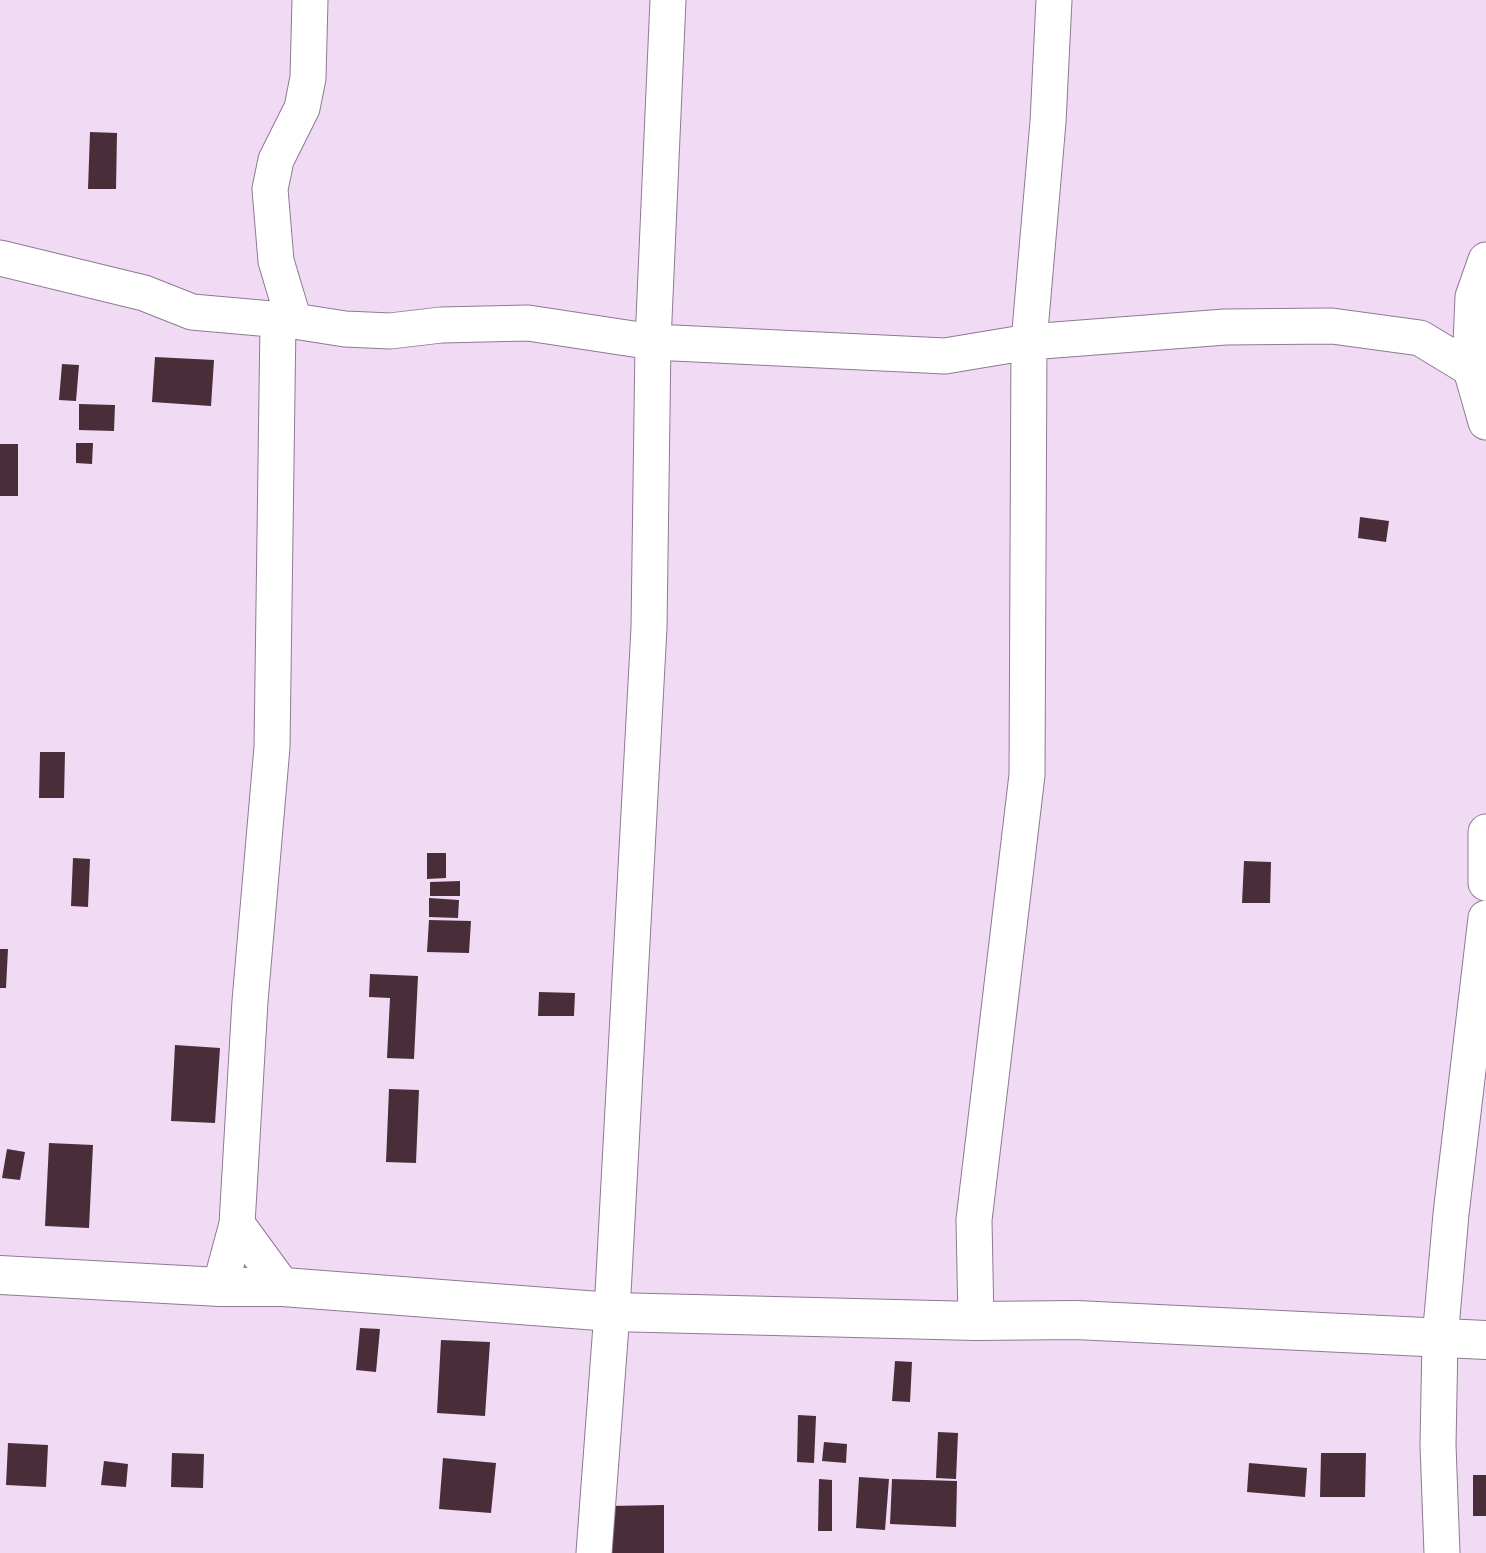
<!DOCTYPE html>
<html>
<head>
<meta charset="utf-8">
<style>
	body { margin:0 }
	canvas { display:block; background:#f0daf4 }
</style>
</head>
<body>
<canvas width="1486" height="1553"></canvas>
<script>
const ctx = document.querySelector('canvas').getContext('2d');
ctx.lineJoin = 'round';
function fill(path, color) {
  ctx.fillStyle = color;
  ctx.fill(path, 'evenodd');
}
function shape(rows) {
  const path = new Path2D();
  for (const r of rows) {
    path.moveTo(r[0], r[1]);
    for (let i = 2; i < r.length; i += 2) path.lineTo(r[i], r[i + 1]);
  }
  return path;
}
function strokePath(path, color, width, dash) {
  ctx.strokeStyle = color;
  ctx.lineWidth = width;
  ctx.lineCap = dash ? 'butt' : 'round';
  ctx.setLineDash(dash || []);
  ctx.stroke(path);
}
const building = shape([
	[90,132,117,133,116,189,88,189],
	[155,357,214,360,211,406,152,402],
	[62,364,79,365,76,401,59,400],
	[79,404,115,405,114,431,79,430],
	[76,443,93,443,92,464,76,463],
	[0,444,18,444,18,496,0,496],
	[1360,517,1389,521,1386,542,1358,538],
	[40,752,65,752,64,798,39,798],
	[427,853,446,853,446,878,427,879],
	[73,858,90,859,88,907,71,906],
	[1244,861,1271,862,1270,903,1242,903],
	[460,881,460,896,430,896,430,882],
	[429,898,459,900,458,918,429,917],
	[429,920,471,921,469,953,427,952],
	[0,949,8,949,6,988,0,988],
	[370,974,418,976,414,1059,387,1058,390,998,369,997],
	[539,992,575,993,574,1016,538,1016],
	[175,1045,220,1048,215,1123,171,1121],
	[389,1089,419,1090,416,1163,386,1162],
	[49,1143,93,1145,89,1228,45,1226],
	[7,1149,25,1152,20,1180,2,1178],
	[360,1328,380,1329,376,1372,356,1370],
	[441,1340,490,1342,485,1416,437,1413],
	[895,1361,912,1362,910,1402,892,1401],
	[798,1415,816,1416,814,1463,797,1462],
	[938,1432,958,1433,956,1479,936,1478],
	[824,1442,847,1444,846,1463,822,1461],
	[8,1443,48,1445,46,1487,6,1485],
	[172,1453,204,1454,203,1488,171,1487],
	[1321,1453,1366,1453,1365,1497,1320,1497],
	[443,1458,496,1463,491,1513,439,1509],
	[104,1461,128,1464,126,1487,101,1485],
	[1249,1463,1307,1468,1305,1497,1247,1492],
	[1473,1475,1486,1475,1486,1516,1473,1516],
	[859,1477,889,1479,885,1530,856,1528],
	[819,1479,832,1480,832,1531,818,1531],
	[892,1479,957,1481,956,1527,890,1524],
	[664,1505,664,1553,609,1553,610,1506]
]);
const minor = shape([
	[0,258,144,293,192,312,294,321,345,329,390,331,441,325,528,323,653,342,945,356,1029,342,1225,327,1332,326,1420,338,1486,378],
	[1486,260,1473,297,1470,366,1486,422],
	[294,321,276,261,270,189,276,160,302,108,308,78,310,0],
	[1486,832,1486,883],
	[237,1224,283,1287],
	[220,1287,237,1224,250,1001,272,747,278,321],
	[976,1321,974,1220,1027,775,1029,342,1048,122,1054,0],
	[594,1553,612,1312,649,628,653,342,668,0],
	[1442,1553,1438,1445,1440,1339,1451,1214,1486,918]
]);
const tertiary = shape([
	[0,1275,220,1287,283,1287,612,1312,976,1321,1076,1320,1486,1340]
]);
fill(building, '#492e3a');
strokePath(minor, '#8e7a92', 37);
strokePath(tertiary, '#8e7a92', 40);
strokePath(minor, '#fff', 35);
strokePath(tertiary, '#fff', 38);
</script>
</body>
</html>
